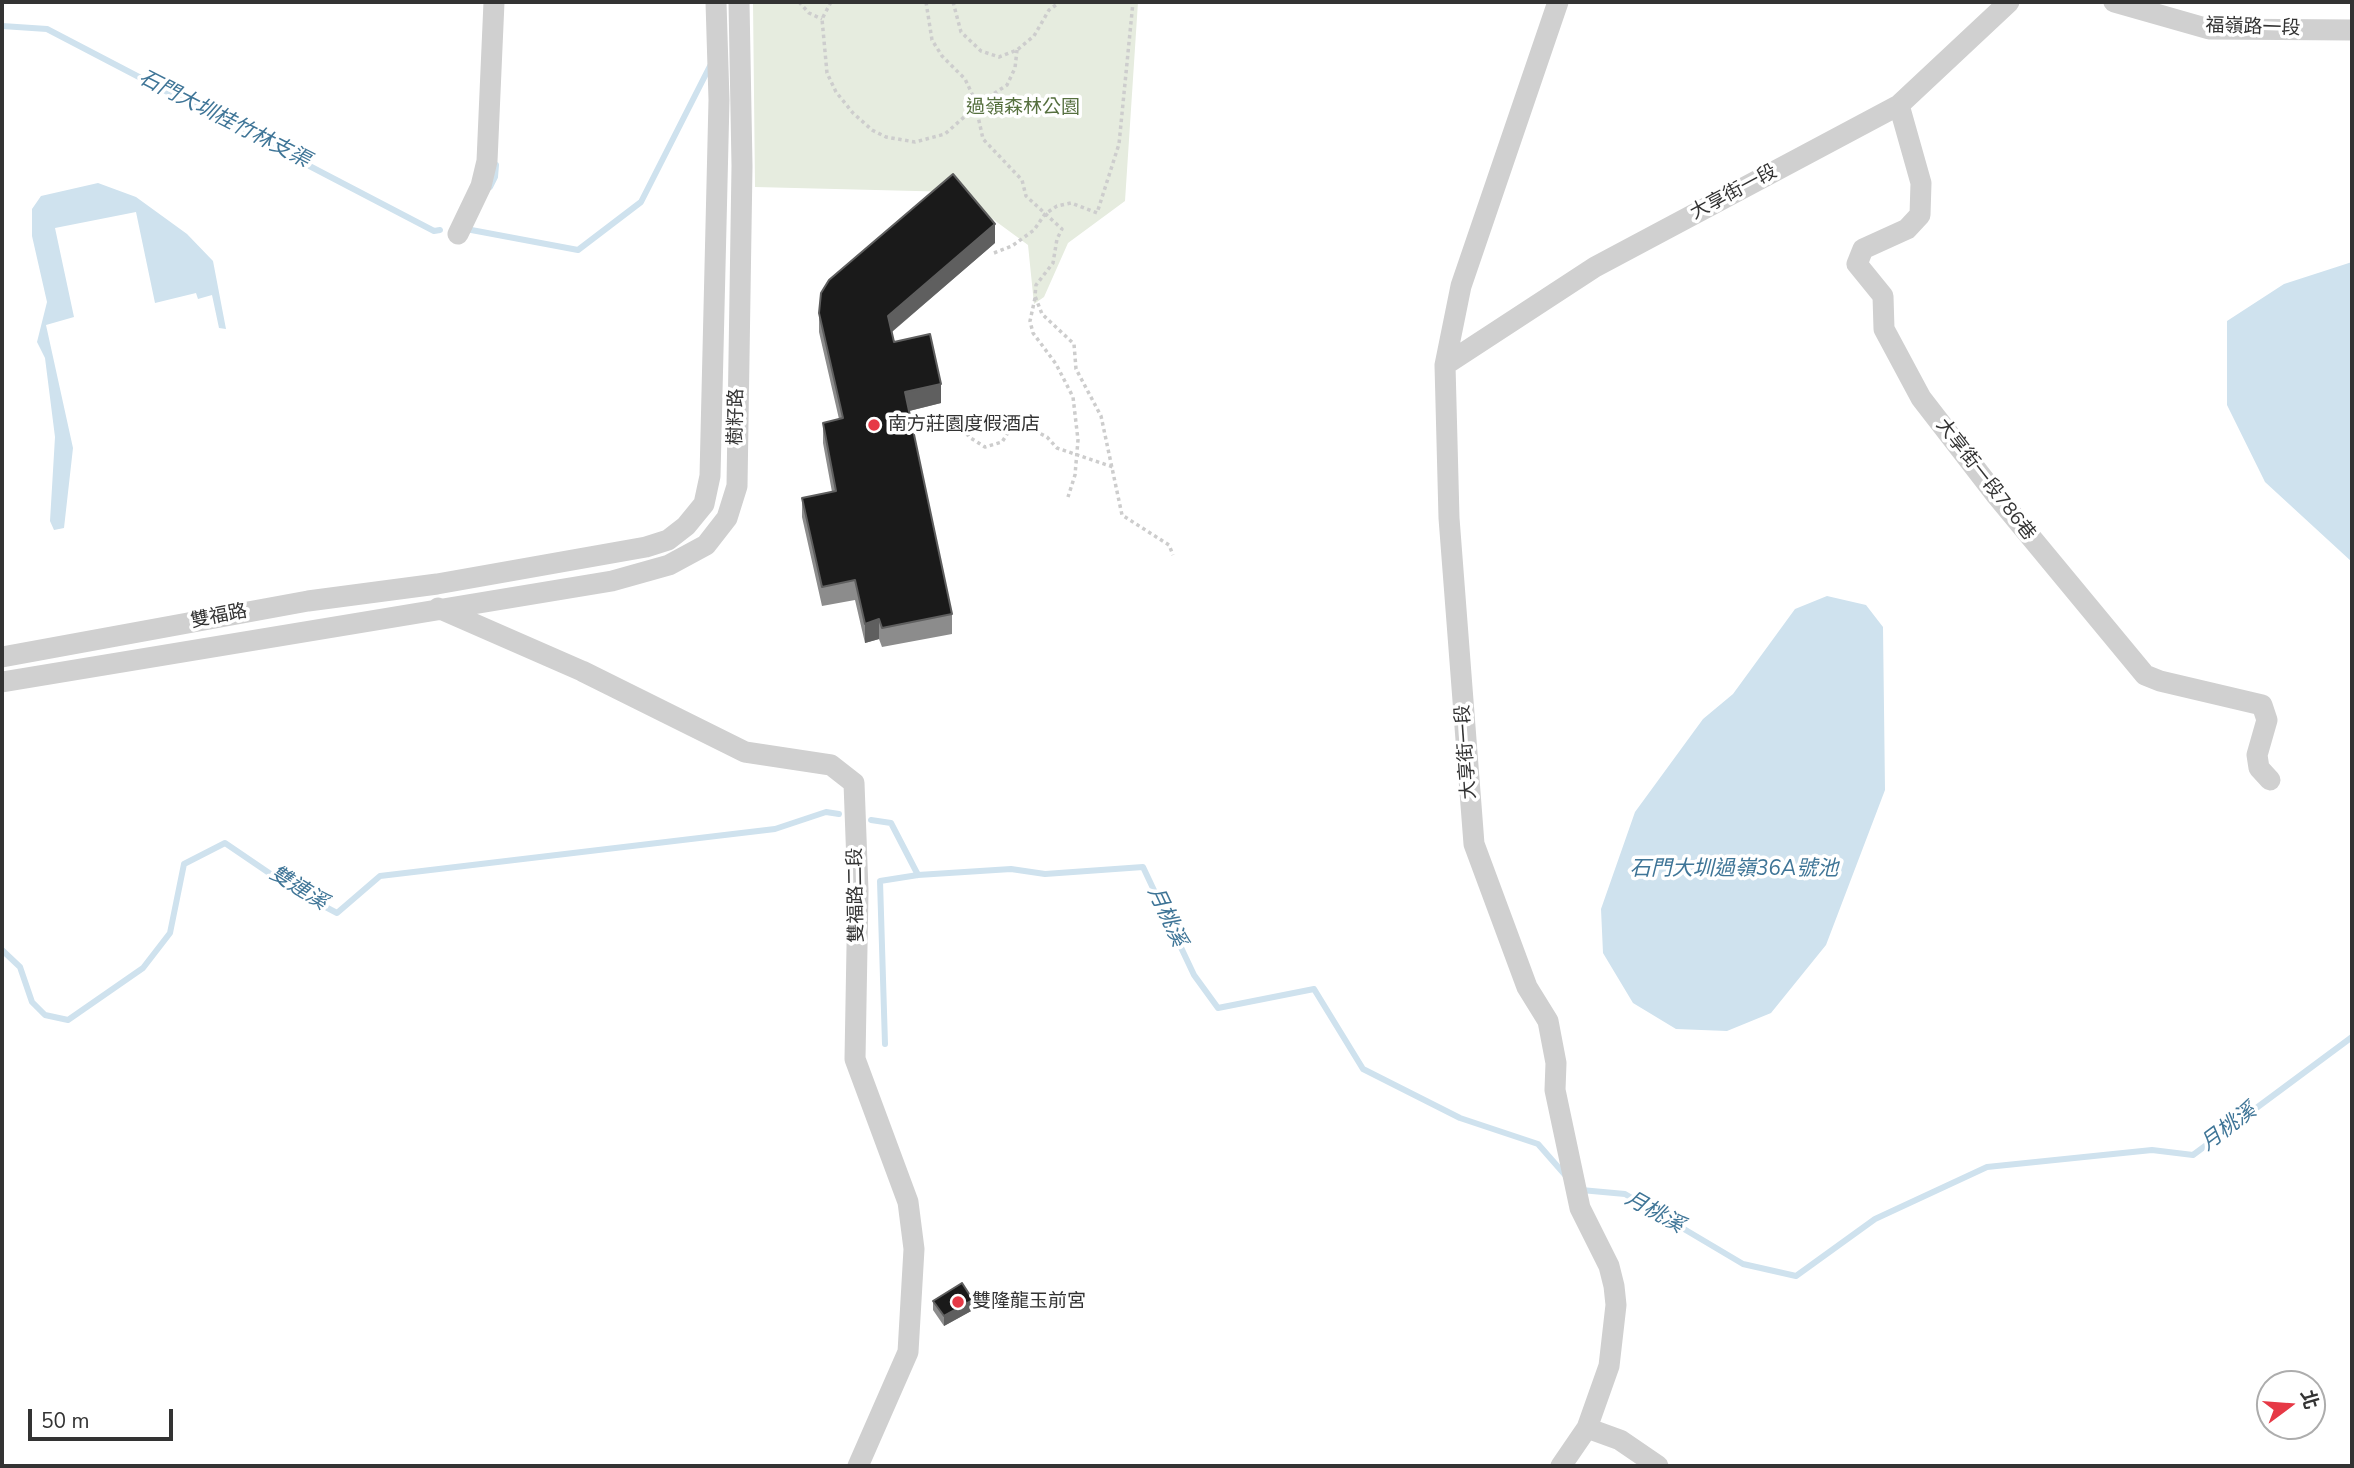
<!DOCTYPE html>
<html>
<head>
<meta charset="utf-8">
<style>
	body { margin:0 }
	#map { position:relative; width:2354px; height:1468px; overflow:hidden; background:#fff; font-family:"Nunito Sans","Noto Sans TC",sans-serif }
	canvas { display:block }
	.frame { position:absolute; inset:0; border:4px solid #333; pointer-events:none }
	.north { position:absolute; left:2256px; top:1370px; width:70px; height:70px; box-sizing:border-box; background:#fff; border:2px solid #adadad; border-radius:50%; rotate:74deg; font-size:19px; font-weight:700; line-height:28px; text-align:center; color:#333 }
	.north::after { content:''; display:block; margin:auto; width:24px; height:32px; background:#e63946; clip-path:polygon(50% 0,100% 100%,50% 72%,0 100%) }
	.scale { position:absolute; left:28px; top:1409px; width:145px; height:32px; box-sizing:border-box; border:4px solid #333; border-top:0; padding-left:9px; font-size:21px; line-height:24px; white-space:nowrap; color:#333; -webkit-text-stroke:5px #fff; paint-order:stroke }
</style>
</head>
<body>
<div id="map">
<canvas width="2354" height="1468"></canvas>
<div class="frame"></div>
<div class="north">北</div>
<div class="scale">50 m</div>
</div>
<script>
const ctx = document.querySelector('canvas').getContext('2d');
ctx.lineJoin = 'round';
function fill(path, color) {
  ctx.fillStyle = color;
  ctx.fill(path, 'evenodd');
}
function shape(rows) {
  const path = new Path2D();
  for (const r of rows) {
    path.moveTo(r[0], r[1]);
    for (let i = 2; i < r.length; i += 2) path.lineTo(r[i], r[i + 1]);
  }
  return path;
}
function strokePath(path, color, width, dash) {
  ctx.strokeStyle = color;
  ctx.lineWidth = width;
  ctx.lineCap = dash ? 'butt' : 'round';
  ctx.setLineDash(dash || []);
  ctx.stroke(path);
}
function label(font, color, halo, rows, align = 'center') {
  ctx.font = font + ' "Nunito Sans","Noto Sans TC",sans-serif';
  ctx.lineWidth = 7;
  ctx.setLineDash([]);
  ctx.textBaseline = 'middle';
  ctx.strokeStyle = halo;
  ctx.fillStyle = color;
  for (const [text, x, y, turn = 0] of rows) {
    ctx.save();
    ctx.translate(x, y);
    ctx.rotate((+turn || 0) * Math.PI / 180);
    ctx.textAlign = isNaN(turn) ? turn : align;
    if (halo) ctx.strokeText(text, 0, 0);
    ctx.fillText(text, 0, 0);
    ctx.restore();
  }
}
const green = shape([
	[753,2,1138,2,1125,201,1068,243,1044,297,1034,304,1028,245,956,192,755,187]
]);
const water = shape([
	[98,183,136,197,187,234,213,261,226,329,219,328,212,295,198,299,196,293,155,303,136,212,55,228,74,317,46,325,73,448,64,528,54,530,50,521,55,437,45,358,37,342,47,302,32,236,32,209,41,196],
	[2352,262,2352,562,2265,482,2227,405,2227,321,2284,284],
	[1827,596,1866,605,1883,627,1885,790,1826,945,1771,1013,1727,1031,1676,1029,1633,1003,1603,953,1601,909,1635,812,1703,719,1733,694,1795,609]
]);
const stream = shape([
	[2,26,47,29,434,231,440,230],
	[490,187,495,177,496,165],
	[466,229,578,250,641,202,710,66],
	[871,820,891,823,918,875],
	[2,950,20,967,32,1002,45,1015,68,1020,143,968,170,933,184,864,225,843,297,892,337,913,380,876,775,829,826,812,839,814],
	[885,1044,880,881,918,875,1011,869,1045,874,1143,867,1194,975,1218,1008,1314,989,1363,1069,1460,1118,1538,1144,1566,1176],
	[1581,1190,1625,1194,1743,1264,1796,1276,1875,1219,1987,1167,2152,1150,2193,1155,2352,1037]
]);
const path = shape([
	[799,2,809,13,822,19],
	[831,2,822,19,827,73,836,92,853,113,872,130,886,137,915,142,945,134,981,102,1007,85,1015,68,1017,50],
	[926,2,932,40,942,56,965,79,974,98,983,139,1022,180,1026,196,1062,229,1057,239,1053,263,1036,285,1035,296,1042,314,1074,344,1076,369,1101,416,1122,515,1169,545,1173,555],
	[953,2,961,32,981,51,999,57,1017,50,1034,36,1049,10,1060,2],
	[994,253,1012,246,1034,230,1045,214,1057,206,1071,203,1097,213,1119,144,1133,2],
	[1035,298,1030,321,1033,333,1056,364,1073,397,1078,440,1075,475,1068,497],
	[938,418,960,423,969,437,985,447,1002,442,1011,428,1020,423,1047,437,1057,448,1113,467]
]);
const minor = shape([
	[1558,2,1461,286,1445,365,1449,518,1474,844,1527,987,1548,1021,1556,1063,1555,1090,1580,1208,1609,1266,1614,1286,1616,1305,1609,1366,1587,1428,1561,1466],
	[2114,2,2209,29,2352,30],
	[1899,105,1921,183,1920,215,1907,229,1863,249,1857,264,1883,296,1884,329,1921,398,1996,495,2145,675,2160,681,2262,705,2267,720,2257,755,2259,768,2270,780],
	[458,234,481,186,487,161,494,2],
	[1445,365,1595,267,1899,105,2009,2],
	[438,608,582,671,745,752,831,765,854,783,858,891,855,1059,908,1202,914,1249,908,1352,858,1466],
	[2,657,308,601,437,584,646,547,668,540,686,526,704,504,710,476,719,100,716,2],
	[2,682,612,581,669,565,706,545,727,518,737,486,742,166,739,2],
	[1587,1428,1620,1440,1658,1466]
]);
const wall = shape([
	[995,243,892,332,894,342,941,403,909,411,952,614,952,634,882,647,879,639,865,643,855,600,822,606,802,517,802,498,832,492,823,443,823,423,839,419,819,332,819,313],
	[933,1301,973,1310,944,1326,933,1310]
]);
const shadedWall = shape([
	[995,224,995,243,888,335,888,316],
	[941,384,941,403,905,412,905,392],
	[879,619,879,639,865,643,865,624],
	[973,1300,973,1310,944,1326,944,1316]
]);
const building = shape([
	[953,174,995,224,888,316,894,342,930,334,941,384,905,392,952,614,882,628,879,619,865,624,855,580,822,587,802,498,836,491,823,423,843,418,819,313,821,293,829,280,953,174],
	[962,1283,973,1300,944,1316,933,1301,962,1283]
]);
const markers = [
	[874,425,7,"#e63946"],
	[958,1302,7,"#e63946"]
];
const streetNames = [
	["福嶺路一段",2253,28,2],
	["大享街一段",1734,193,-28],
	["樹籽路",737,417,-89],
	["大享街一段786巷",1985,480,52],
	["雙福路",219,617,-11],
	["大享街一段",1467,752,-94],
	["雙福路二段",857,895,-91]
];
const parkNames = [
	["過嶺森林公園",1023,108]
];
const poiNames = [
	["南方莊園度假酒店",888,425],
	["雙隆龍玉前宮",972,1302]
];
const waterNames = [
	["石門大圳桂竹林支渠",224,120,27],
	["石門大圳過嶺36A號池",1734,870],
	["雙連溪",298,889,32],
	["月桃溪",1166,917,65],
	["月桃溪",2229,1128,-37],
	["月桃溪",1654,1213,29]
];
fill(green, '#e6ecdf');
fill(water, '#cfe2ee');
strokePath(stream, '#cfe2ee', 6);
strokePath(path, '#cdcdcd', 3.5, [3.5, 3.5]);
strokePath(minor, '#d0d0d0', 21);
fill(wall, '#8c8c8c');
fill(shadedWall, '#5f5f5f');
fill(building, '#1a1a1a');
strokePath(building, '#5f5f5f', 2);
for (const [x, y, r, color] of markers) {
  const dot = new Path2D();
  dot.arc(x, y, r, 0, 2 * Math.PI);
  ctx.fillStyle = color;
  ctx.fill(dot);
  strokePath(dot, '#fff', 2.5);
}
label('19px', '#333', '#fff', streetNames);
label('19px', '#56703f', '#fff', parkNames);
label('19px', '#333', '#fff', poiNames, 'left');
label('italic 21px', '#3f7597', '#fff', waterNames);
</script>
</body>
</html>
